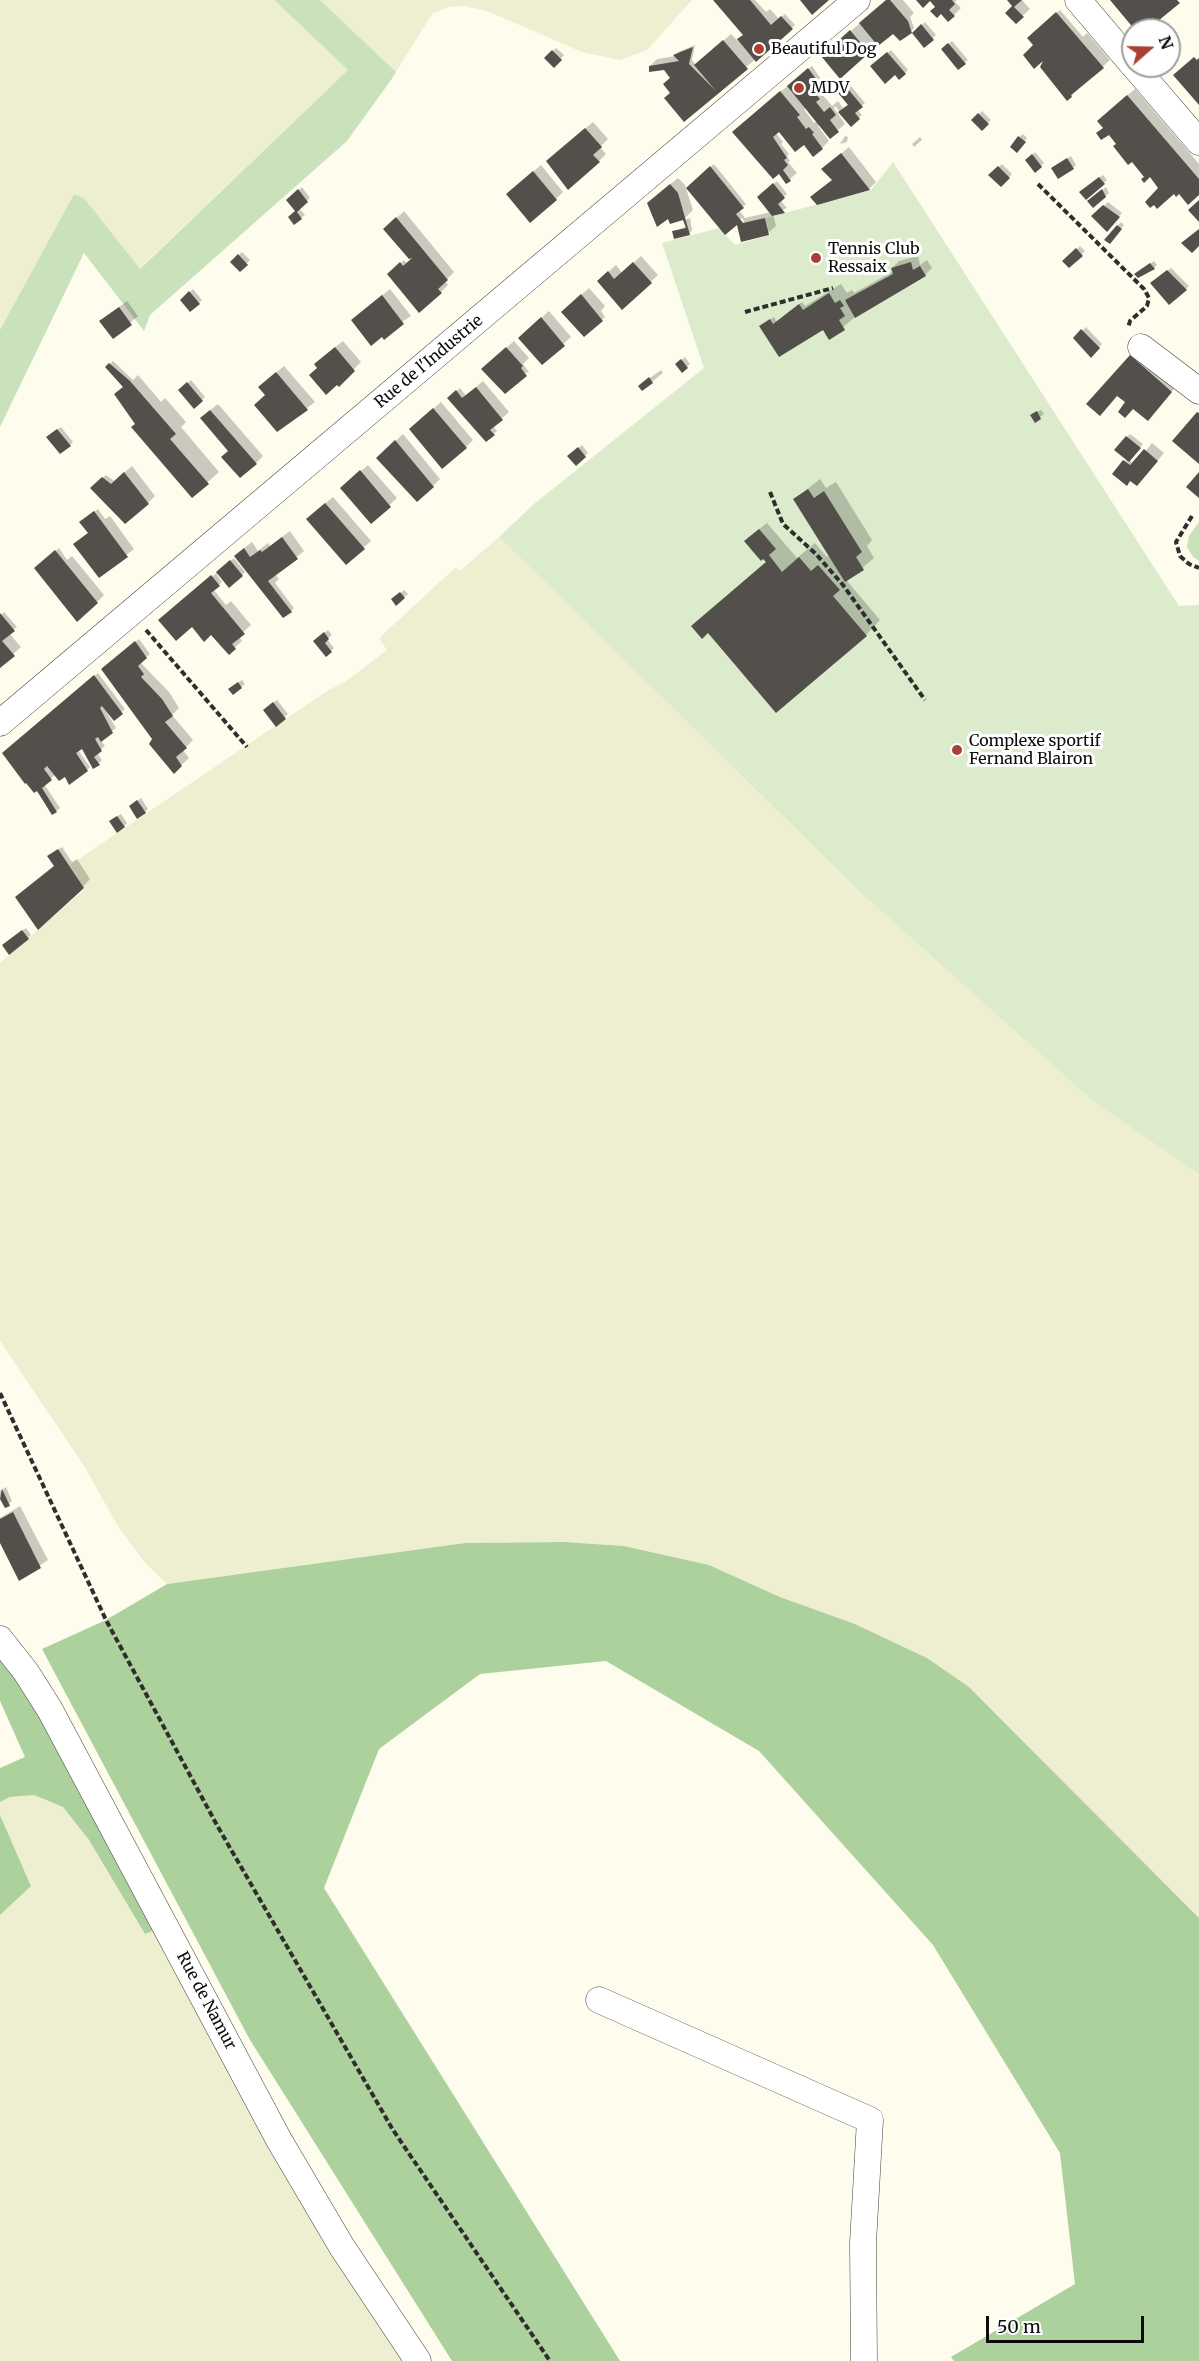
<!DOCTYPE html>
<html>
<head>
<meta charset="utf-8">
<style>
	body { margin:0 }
	#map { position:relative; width:1199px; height:2361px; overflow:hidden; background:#fdfced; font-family:Merriweather,serif }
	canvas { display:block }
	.north { position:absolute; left:1121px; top:18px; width:60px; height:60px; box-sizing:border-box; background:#fff; border:2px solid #9e9e9e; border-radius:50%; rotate:70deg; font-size:16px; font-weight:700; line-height:24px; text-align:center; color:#0c0c0c }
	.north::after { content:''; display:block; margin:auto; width:21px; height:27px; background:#a94036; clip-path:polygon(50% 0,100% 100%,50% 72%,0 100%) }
	.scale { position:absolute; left:986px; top:2316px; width:158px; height:27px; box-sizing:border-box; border:3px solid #0c0c0c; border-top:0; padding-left:8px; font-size:18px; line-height:21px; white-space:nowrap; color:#0c0c0c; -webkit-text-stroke:4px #fff; paint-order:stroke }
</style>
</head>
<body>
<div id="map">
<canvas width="1199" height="2361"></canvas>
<div class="north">N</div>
<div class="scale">50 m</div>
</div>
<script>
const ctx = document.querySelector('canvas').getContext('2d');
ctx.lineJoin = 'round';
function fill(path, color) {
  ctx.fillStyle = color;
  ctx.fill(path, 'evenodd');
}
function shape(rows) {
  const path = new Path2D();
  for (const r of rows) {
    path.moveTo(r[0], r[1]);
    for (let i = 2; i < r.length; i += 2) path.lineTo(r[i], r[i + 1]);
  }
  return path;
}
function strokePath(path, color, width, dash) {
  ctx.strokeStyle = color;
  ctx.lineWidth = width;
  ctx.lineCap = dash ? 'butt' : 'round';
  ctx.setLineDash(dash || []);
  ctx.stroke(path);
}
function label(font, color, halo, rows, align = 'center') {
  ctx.font = font + ' Merriweather,serif';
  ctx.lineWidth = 6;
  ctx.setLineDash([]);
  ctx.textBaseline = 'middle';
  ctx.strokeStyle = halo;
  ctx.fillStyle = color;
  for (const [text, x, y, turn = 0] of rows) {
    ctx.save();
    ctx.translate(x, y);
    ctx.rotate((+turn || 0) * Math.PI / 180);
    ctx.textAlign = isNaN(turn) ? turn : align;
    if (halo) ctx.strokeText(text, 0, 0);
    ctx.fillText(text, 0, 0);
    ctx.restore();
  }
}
const farmland = shape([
	[0,0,274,0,348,70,139,269,84,198,74,194,0,330],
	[320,0,692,0,647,50,620,60,582,52,487,11,464,6,448,7,432,14,396,72],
	[499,537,861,893,1095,1103,1199,1174,1199,1918,969,1687,927,1658,855,1624,780,1597,709,1565,624,1546,564,1542,465,1543,167,1584,146,1564,119,1528,84,1466,0,1341,0,963,85,889,70,865,327,691,345,682,387,650,379,638,455,568,461,570],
	[34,1795,63,1807,89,1840,145,1934,160,1928,408,2361,0,2361,0,1915,31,1885,0,1815,0,1802,10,1797]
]);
const green = shape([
	[274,0,320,0,396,72,391,80,347,141,150,315,144,331,84,253,0,427,0,330,74,194,84,198,140,269,348,70],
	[1199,522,1199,561,1193,557,1187,547,1189,536]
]);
const forest = shape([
	[564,1542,624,1546,709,1565,780,1597,855,1624,927,1658,969,1687,1199,1918,1199,2361,954,2361,951,2357,1075,2284,1060,2153,933,1945,759,1751,606,1661,480,1674,379,1749,324,1888,620,2361,452,2361,250,2040,42,1649,106,1620,167,1584,465,1543],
	[0,1650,17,1670,160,1928,145,1934,89,1840,63,1807,34,1795,10,1797,0,1802,0,1768,25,1757,0,1701],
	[0,1815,31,1886,0,1915]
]);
const pitch = shape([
	[893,162,1179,606,1199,605,1199,1174,1095,1103,861,893,499,537,534,504,704,368,662,243,719,228,735,245,770,235,766,218,871,190]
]);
const shadow = shape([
	[715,0,755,0,766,12,770,9,779,19,785,14,795,25,694,112,671,92,672,77,665,68,650,66,657,59,676,56,678,52,695,45,692,60,696,65,731,34,738,41,744,34],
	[887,0,903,0,914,13,910,17,914,28,911,31,893,32,840,77,830,49],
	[932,0,957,0,955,2,961,8,954,15,941,12],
	[1009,0,1022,0,1030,9,1016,22,1007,13,1014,6],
	[1060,10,1083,37,1087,33,1110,60,1068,99,1029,38],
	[925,22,936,35,924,46,914,33],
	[952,41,968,60,958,68,943,49],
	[556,48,564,55,554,66,546,58],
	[891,50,908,70,899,78,895,73,872,67],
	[812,66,821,79,819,82,826,91,822,94,832,106,838,101,843,108,849,104,839,85,846,80,865,103,857,109,862,115,851,125,835,106,834,108,845,124,830,137,820,124,818,126,829,141,822,148,779,130,776,133,783,142,781,144,789,154,787,156,790,161,788,162,797,173,786,182,763,106],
	[806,107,817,121,814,123,804,109],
	[1135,89,1199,164,1199,193,1160,188,1150,175,1146,177,1104,127,1115,106],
	[982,111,991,120,982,129,973,120],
	[593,122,608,139,600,147,606,154,599,161,555,154],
	[1023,134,1027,138,1020,148,1019,137],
	[845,136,848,137,847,142,840,144],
	[920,137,922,140,914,147,912,144],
	[849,147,876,182,869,189,847,195,834,180,831,162],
	[1035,152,1044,163,1036,171,1027,160],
	[1071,156,1076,165,1073,168,1053,168],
	[714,164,746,204,739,210,745,218,771,212,759,197,777,181,787,194,780,200,787,208,773,214,776,226,768,233,742,240,741,222,745,223,742,218,739,220,688,188],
	[1002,164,1012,174,1001,185,991,175],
	[541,165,563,192,556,199,515,187],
	[1103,175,1107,180,1086,198,1084,189],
	[678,178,685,185,693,210,686,217,671,222,656,196],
	[302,187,310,198,299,208,305,215,295,223,297,211,288,200],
	[1106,187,1109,193,1094,206,1092,198],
	[1108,202,1122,213,1107,230,1093,216],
	[404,211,454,272,445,281,448,285,441,292,389,274,404,260,408,265,415,259,410,258,385,229],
	[690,218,692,230,689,234,674,232,687,226,685,220],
	[1121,222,1124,225,1109,242,1106,240],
	[1080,246,1085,251,1069,266,1065,261],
	[242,252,250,260,240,270,232,262],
	[641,256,658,275,622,308,606,274,616,265,622,273],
	[918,256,920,265,927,260,932,268,925,275,855,317,830,338,824,328,761,326,774,317,777,322,802,302,805,306,841,284,847,293,852,290,854,293,894,271,892,268,899,261],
	[1154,261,1157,265,1154,268,1139,271],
	[1171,268,1189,286,1186,289,1155,280],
	[589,288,605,306,601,311,605,317,584,335,570,305],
	[193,289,202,300,190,310,182,300],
	[390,289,411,316,382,335,360,313],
	[127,301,138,316,113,337,101,321],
	[549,311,571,337,542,363,527,331],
	[1086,327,1102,344,1091,355,1075,338],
	[343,341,361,362,339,385,323,357],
	[514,341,529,358,523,364,529,372,503,381,497,386,483,369],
	[1138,349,1178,384,1155,412,1127,402,1118,394,1131,356],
	[685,357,690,364,682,371,677,364],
	[113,361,133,380,138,375,161,402,165,398,186,422,181,427,219,472,192,496,137,423,124,387,107,367],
	[284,366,315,402,278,430,267,394,267,380],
	[661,370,663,373,643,389,643,383],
	[191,380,205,397,194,407,180,390],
	[483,381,509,412,493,426,497,431,486,440,452,395,460,388,466,396],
	[441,402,473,440,466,447,418,422],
	[218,404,263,456,256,463,230,450,209,411],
	[1041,410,1044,414,1035,421,1033,414],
	[61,427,73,442,70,445,51,434],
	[403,434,440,479,433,486,385,451],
	[1130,434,1143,444,1130,460,1132,462,1124,475,1126,476,1152,443,1164,453,1144,477,1131,479,1114,474,1127,458,1127,437],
	[582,445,588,453,576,464,570,456],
	[368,465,397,498,371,522,349,481],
	[132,466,155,496,148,503,92,488,106,475,114,481],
	[820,479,826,488,836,482,872,540,867,546,874,558,847,581,880,620,866,635,708,631,693,626,767,561,753,534,767,523,797,558,815,543,827,557,830,555,795,499],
	[333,497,371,541,346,563,315,512],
	[98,509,105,519,110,516,134,549,100,576,75,544,89,532,84,519],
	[290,531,304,551,275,574,279,579,275,583,294,608,291,611,243,549,252,542,258,551,268,543,270,546],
	[59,548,67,560,72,556,104,595,97,602,39,565],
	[234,558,245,572,242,575,219,573,217,575,222,582,213,589,226,605,231,601,251,625,239,636,242,641,229,653,186,599],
	[404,590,408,594,396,604,393,600],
	[4,612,17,627,9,633,21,647,0,666,0,616],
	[328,630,332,635,327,639,334,648,326,655,318,638],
	[139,639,150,654,140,662,169,692,179,708,172,715,193,740,183,750,189,758,174,772,163,732,106,666],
	[98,673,125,709,114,719,107,713,116,728,100,740,105,746,97,753,102,760,99,763,94,767,82,747,78,750,90,767,87,770,66,775,56,774,44,784,60,808,53,813,7,750],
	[242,680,245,684,241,687,233,686],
	[277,700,288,714,276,724,268,707],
	[141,798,148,809,145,812,134,803],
	[121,814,127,823,124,826,114,818],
	[62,847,72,862,77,859,90,879,83,887,55,866,52,854],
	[26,928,31,935,28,938,7,942],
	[6,1487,12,1501,6,1506,0,1496,0,1491],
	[20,1506,48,1560,20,1579,0,1539,0,1518]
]);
const building = shape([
	[713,0,750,0,771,25,781,16,793,29,756,62,737,39,743,35],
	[800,0,829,0,812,15],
	[886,0,890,0,908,21,912,33,921,24,934,40,924,48,912,33,900,41,893,34,878,46,859,23],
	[916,0,952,0,955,4,949,10,955,16,948,22,941,14,937,18,930,11,935,7,930,1,923,8],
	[1007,0,1022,0,1014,7,1024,17,1016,24,1005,13,1012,6],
	[1110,0,1177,0,1180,3,1147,30,1135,30],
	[1056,12,1104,68,1071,95,1072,97,1067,101,1040,67,1043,61,1034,69,1023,55,1033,45,1027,38],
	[850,30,869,53,840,79,821,56],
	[723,40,748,69,684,122,664,98,670,93,663,84,670,78,664,70,649,72,649,66,679,61,673,55,693,47,689,64,716,91,694,65],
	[948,43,966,64,958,70,941,49],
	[552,50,562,60,554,68,544,58],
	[887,52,906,74,899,80,895,75,885,84,870,66],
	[1194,57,1197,60,1199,58,1199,105,1173,75],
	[808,68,819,83,812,90,820,99,816,102,824,112,830,107,836,115,830,120,839,132,830,139,787,86],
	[842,82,863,107,855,113,860,119,851,127,838,112,848,105,834,88],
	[780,91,800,115,797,117,806,129,809,127,814,133,812,134,823,149,813,157,804,145,795,152,779,132,773,137,787,158,784,160,788,165,783,170,791,181,786,184,779,174,773,179,732,132],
	[1127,95,1199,179,1199,195,1188,205,1179,194,1176,197,1174,194,1157,209,1154,205,1150,208,1145,202,1158,188,1150,177,1144,183,1141,179,1144,177,1132,162,1128,165,1113,146,1116,144,1109,135,1101,140,1096,133,1103,128,1097,121],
	[978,113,989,124,982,131,971,120],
	[585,128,602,147,593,155,600,162,568,190,546,161],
	[1018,136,1026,142,1017,153,1010,147],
	[841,153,870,190,817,205,810,197,832,180,821,169],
	[1032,154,1042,167,1035,173,1025,160],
	[1067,158,1074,169,1058,179,1051,168],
	[710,166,744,208,736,214,743,223,765,218,769,235,741,242,737,225,725,235,686,188],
	[998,166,1010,178,1001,187,988,175],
	[533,171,557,200,530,223,506,194],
	[1099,177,1105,184,1086,200,1079,192],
	[773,183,785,198,778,204,785,213,772,216,757,197],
	[670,184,678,193,690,235,674,239,672,231,686,228,683,220,670,224,668,219,657,227,647,203],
	[298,189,308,202,297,212,302,219,294,225,288,217,295,211,286,200],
	[1102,189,1106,197,1093,208,1087,201],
	[1199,200,1199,222,1188,210],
	[1103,205,1120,217,1107,232,1091,216],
	[396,217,448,280,438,289,442,293,419,313,387,274,400,262,403,266,412,258,409,259,383,229],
	[1117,225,1122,229,1110,244,1104,240],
	[1199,229,1199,246,1192,253,1181,243],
	[1076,248,1083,256,1069,268,1062,261],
	[238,254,248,265,240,272,230,262],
	[633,262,652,283,622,310,597,281,608,271,614,279],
	[911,262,913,270,920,266,926,276,855,318,845,300,893,274,891,268],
	[1150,263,1155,269,1138,278,1134,274],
	[1167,270,1187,290,1169,305,1150,283],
	[189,291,200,304,190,312,180,300],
	[829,293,835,303,840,300,844,306,840,308,845,316,839,320,845,330,829,340,823,330,779,357,759,326,770,319,773,324,799,304,803,310],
	[581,294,603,321,584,337,561,312],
	[382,295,404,324,384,340,382,337,371,346,351,320],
	[119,307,132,325,113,339,99,321],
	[541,317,565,346,542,365,518,338],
	[1081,329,1100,348,1091,358,1073,338],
	[335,347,355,371,339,387,337,385,326,395,309,375,317,368,314,364],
	[506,347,523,366,521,368,527,376,505,394,481,369],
	[1130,355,1172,392,1148,421,1133,409,1125,418,1118,412,1125,402,1117,396,1100,416,1086,404],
	[681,359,688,368,682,373,675,364],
	[109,363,130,381,176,434,170,439,209,484,192,498,131,427,135,424,114,394,123,387,105,367],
	[276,372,308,410,277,432,254,405,265,395,258,387],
	[649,377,653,383,642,391,638,386],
	[187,382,203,401,194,409,178,390],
	[476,387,503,420,490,430,495,435,486,442,447,398,456,390,462,398],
	[433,408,467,448,442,469,409,429],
	[210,410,257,464,240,478,221,457,228,451,200,418],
	[1037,411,1041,419,1035,423,1030,415],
	[1197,412,1199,413,1199,464,1172,441],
	[57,429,71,446,60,454,46,437],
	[1126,436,1141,448,1129,462,1114,450],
	[395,440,434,487,417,502,376,458],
	[578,447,586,457,576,466,567,456],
	[1144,449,1158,461,1137,486,1130,481,1127,486,1112,474,1123,460,1130,465],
	[360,470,391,507,371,524,340,488],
	[124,472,149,504,125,524,90,488,102,477,111,484],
	[1199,472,1199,498,1186,487],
	[808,489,814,498,824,491,862,552,856,557,864,570,845,582,793,499],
	[325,503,365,549,346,565,306,519],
	[94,511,128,557,99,578,73,544,88,533,79,522],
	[759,529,776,549,769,555,782,572,799,557,811,571,818,565,840,590,833,596,867,636,776,713,708,633,702,639,691,626,766,562,763,559,761,561,744,541],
	[282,537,298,559,268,581,292,612,283,618,234,556,244,548,250,557,260,550,262,552],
	[55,550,98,603,77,622,34,568],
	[230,560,243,576,229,588,216,572],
	[211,575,220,586,211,593,245,634,232,644,236,649,229,655,211,635,204,642,192,627,176,641,158,620],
	[400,592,405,598,396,606,391,599],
	[0,613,15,631,2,641,15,656,0,668],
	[324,632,329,639,325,643,332,652,326,657,313,641],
	[135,641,147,658,138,666,144,674,141,677,162,699,173,716,165,722,187,748,176,757,182,766,174,774,149,744,152,739,101,669],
	[94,675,123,714,114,721,102,706,100,708,113,733,101,742,98,737,95,739,102,751,94,757,100,765,93,769,82,749,76,753,88,771,69,785,65,777,59,781,47,766,44,769,52,780,42,788,57,812,52,815,37,791,34,793,26,783,25,784,2,753],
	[238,682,242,688,233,695,228,689],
	[273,702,286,719,276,727,263,710],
	[137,800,146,813,137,819,129,806],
	[117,816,125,827,117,833,109,821],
	[58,849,84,888,38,930,15,897,54,866,47,856],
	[22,930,29,939,9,955,2,945],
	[2,1489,10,1506,5,1508,0,1499],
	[13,1512,41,1568,19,1581,0,1543,0,1519]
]);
const path = shape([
	[1038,184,1144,289,1149,298,1147,306,1130,321,1128,328],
	[745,312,833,288],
	[770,492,783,524,816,554,843,585,925,700],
	[1192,516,1176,542,1180,556,1189,564,1199,568],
	[146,630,247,747],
	[0,1393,106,1620,218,1827,393,2130,550,2361]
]);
const minor = shape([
	[1078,0,1133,65],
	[1134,66,1199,142],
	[1141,347,1199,391],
	[0,723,857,0],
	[0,1639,26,1672,50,1710,279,2140,342,2247,418,2361],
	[599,2000,870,2120,863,2243,864,2361]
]);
const markers = [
	[759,49,6,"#a94036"],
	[799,88,6,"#a94036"],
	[816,258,6,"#a94036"],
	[957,750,6,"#a94036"]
];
const poiNames = [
	["Beautiful Dog",771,49],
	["MDV",811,88],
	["Tennis Club",828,249],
	["Ressaix",828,267],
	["Complexe sportif",969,741],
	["Fernand Blairon",969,759]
];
const streetNames = [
	["Rue de l'Industrie",429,362,-40],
	["Rue de Namur",206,2001,62]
];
fill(farmland, '#eeefd0');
fill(green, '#cae2bb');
fill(forest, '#add19d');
fill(pitch, '#dcebcc');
fill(shadow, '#0003');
fill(building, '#534f4a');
strokePath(minor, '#3f3f3f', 27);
strokePath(path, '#2e2e2e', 4, [6, 3]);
strokePath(minor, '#fff', 26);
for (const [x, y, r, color] of markers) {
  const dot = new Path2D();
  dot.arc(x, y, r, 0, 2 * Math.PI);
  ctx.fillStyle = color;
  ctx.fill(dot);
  strokePath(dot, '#fff', 2);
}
label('16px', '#0c0c0c', '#fff', poiNames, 'left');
label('16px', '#0c0c0c', '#fff', streetNames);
</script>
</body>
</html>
